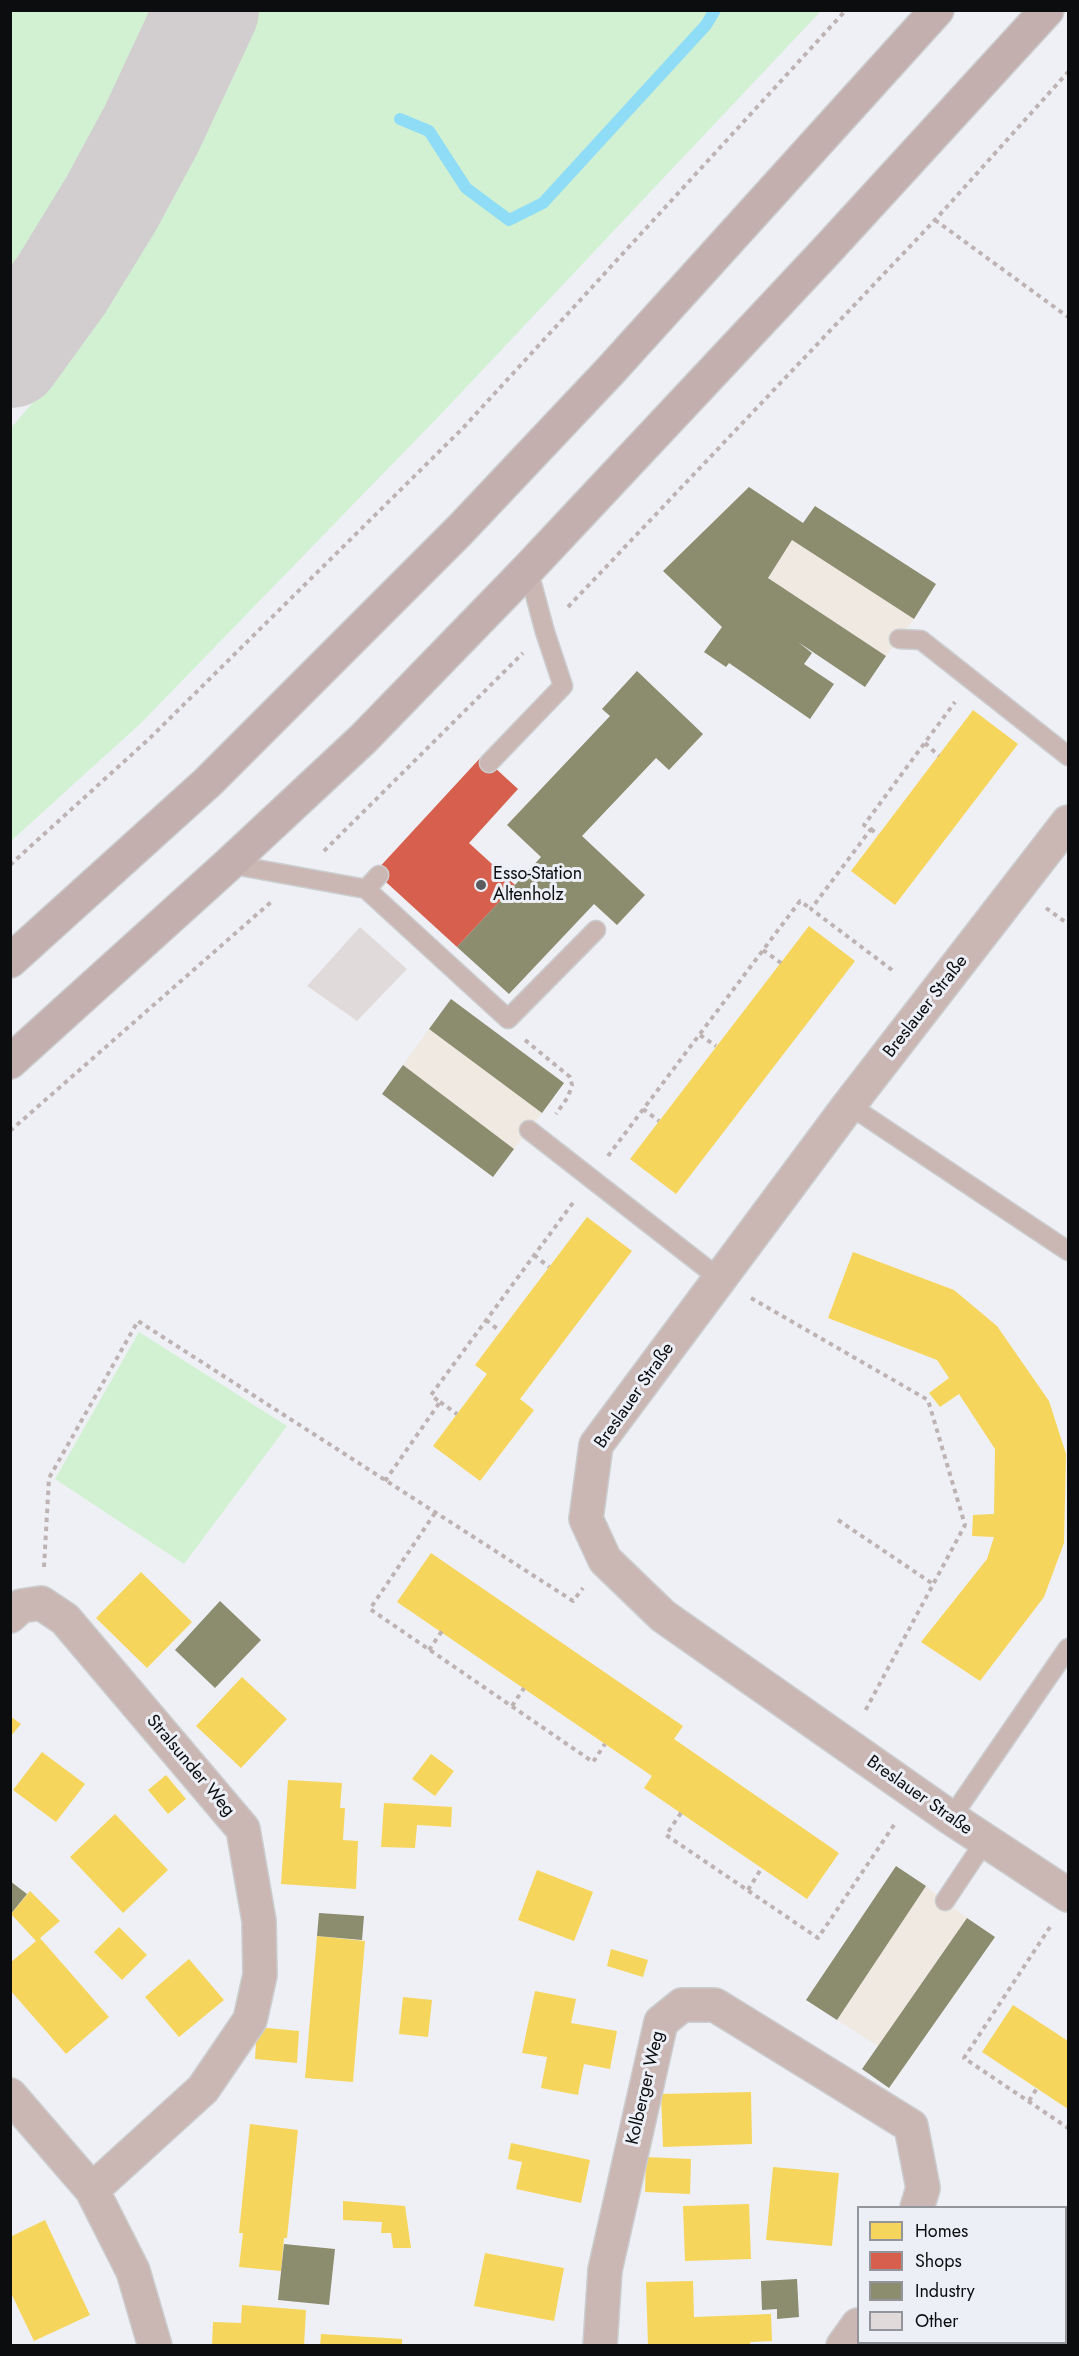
<!DOCTYPE html>
<html>
<head>
<meta charset="utf-8">
<style>
	body { margin:0 }
	#map { position:relative; width:1079px; height:2356px; overflow:hidden; background:#eff0f5; font-family:Jost,sans-serif }
	canvas { display:block }
	.frame { position:absolute; inset:0; border:12px solid #0c0d0f; pointer-events:none }
	.legend { position:absolute; left:857px; top:2206px; width:210px; height:138px; box-sizing:border-box; background:#edeff7; border:2px solid #93959a; margin:0; padding:8px 10px; list-style:none; font-size:18px; color:#0c0d0f }
	.legend li { display:flex; align-items:center; gap:12px; height:30px }
	.legend b { width:30px; border:2px solid #93959a }
</style>
</head>
<body>
<div id="map">
<canvas width="1079" height="2356"></canvas>
<div class="frame"></div>
<ul class="legend">
<li><b style="height:16px;background:#f6d55c"></b>Homes</li>
<li><b style="height:16px;background:#d6604d"></b>Shops</li>
<li><b style="height:16px;background:#8c8c6e"></b>Industry</li>
<li><b style="height:16px;background:#e1dadb"></b>Other</li>
</ul>
</div>
<script>
const ctx = document.querySelector('canvas').getContext('2d');
ctx.lineJoin = 'round';
function fill(path, color) {
  ctx.fillStyle = color;
  ctx.fill(path, 'evenodd');
}
function shape(rows) {
  const path = new Path2D();
  for (const r of rows) {
    path.moveTo(r[0], r[1]);
    for (let i = 2; i < r.length; i += 2) path.lineTo(r[i], r[i + 1]);
  }
  return path;
}
function strokePath(path, color, width, dash) {
  ctx.strokeStyle = color;
  ctx.lineWidth = width;
  ctx.lineCap = dash ? 'butt' : 'round';
  ctx.setLineDash(dash || []);
  ctx.stroke(path);
}
function label(font, color, halo, rows, align = 'center') {
  ctx.font = font + ' Jost,sans-serif';
  ctx.lineWidth = 6;
  ctx.setLineDash([]);
  ctx.textBaseline = 'middle';
  ctx.strokeStyle = halo;
  ctx.fillStyle = color;
  for (const [text, x, y, turn = 0] of rows) {
    ctx.save();
    ctx.translate(x, y);
    ctx.rotate((+turn || 0) * Math.PI / 180);
    ctx.textAlign = isNaN(turn) ? turn : align;
    if (halo) ctx.strokeText(text, 0, 0);
    ctx.fillText(text, 0, 0);
    ctx.restore();
  }
}
const industrial = shape([
	[792,540,914,619,886,656,768,578],
	[429,1029,542,1113,514,1149,403,1065],
	[926,1886,967,1918,878,2046,837,2020]
]);
const green = shape([
	[11,10,158,11,148,37,116,97,29,247,11,272],
	[255,11,821,11,441,414,140,724,11,841,11,428,70,359,201,125],
	[139,1332,287,1426,184,1564,55,1479]
]);
const homes = shape([
	[973,710,1018,744,895,905,851,871],
	[809,926,855,961,676,1194,630,1159],
	[587,1217,632,1251,520,1399,534,1410,480,1481,433,1446,487,1374,475,1365],
	[853,1252,954,1290,997,1326,1049,1401,1066,1454,1064,1543,1044,1597,980,1681,921,1642,987,1559,994,1537,972,1536,973,1515,994,1514,995,1449,959,1394,940,1407,929,1393,949,1378,937,1360,828,1318],
	[431,1553,683,1726,674,1739,839,1853,807,1899,644,1788,652,1776,397,1602],
	[141,1572,192,1622,147,1668,96,1618],
	[242,1677,287,1719,241,1768,196,1726],
	[10,1716,21,1724,10,1737],
	[42,1752,85,1784,56,1822,13,1790],
	[431,1754,454,1771,435,1796,412,1779],
	[166,1775,186,1799,168,1814,148,1790],
	[288,1780,342,1783,340,1808,345,1808,343,1840,358,1841,356,1889,281,1884],
	[384,1803,452,1807,451,1827,417,1825,415,1848,381,1847],
	[115,1814,168,1870,123,1913,70,1857],
	[537,1870,593,1892,574,1941,518,1920],
	[30,1891,60,1921,40,1938,109,2017,66,2054,10,1990,10,1963,36,1941,11,1914],
	[119,1927,147,1955,122,1980,94,1952],
	[317,1936,365,1941,353,2082,305,2078],
	[611,1949,648,1960,643,1977,607,1966],
	[189,1959,224,2000,179,2037,145,1997],
	[535,1991,576,1999,571,2023,617,2031,610,2069,584,2064,578,2095,541,2088,547,2057,522,2053],
	[403,1997,432,2000,428,2037,399,2034],
	[1013,2005,1068,2041,1068,2109,982,2052],
	[257,2027,299,2031,297,2063,255,2059],
	[751,2092,752,2144,663,2147,661,2094],
	[250,2124,298,2130,287,2238,284,2238,281,2271,239,2267,243,2233,239,2233],
	[511,2143,590,2160,581,2203,516,2189,522,2162,508,2159],
	[646,2157,691,2159,690,2194,645,2192],
	[773,2167,839,2173,832,2246,766,2240],
	[343,2201,405,2206,411,2248,393,2248,391,2233,381,2233,382,2222,343,2220],
	[749,2204,751,2259,685,2261,683,2206],
	[45,2220,90,2315,34,2341,10,2291,10,2237],
	[485,2253,564,2268,554,2321,474,2306],
	[693,2281,694,2317,771,2314,772,2341,750,2342,751,2346,648,2346,646,2282],
	[242,2305,306,2310,304,2346,212,2346,213,2322,241,2323],
	[321,2334,402,2339,402,2346,320,2346],
	[880,2342,928,2342,933,2346,878,2346]
]);
const shops = shape([
	[482,756,518,789,469,843,515,885,457,947,375,872]
]);
const industry = shape([
	[749,487,803,523,815,506,936,584,914,619,792,540,768,578,886,656,865,687,798,642,812,653,804,664,834,684,810,719,729,663,726,667,704,652,722,627,663,571],
	[637,671,703,734,669,770,656,758,582,836,645,895,617,925,594,904,509,994,457,947,541,857,507,825,610,716,602,709],
	[451,999,564,1083,542,1113,429,1029],
	[403,1065,514,1149,493,1177,382,1094],
	[220,1601,261,1640,215,1688,175,1650],
	[896,1866,926,1886,837,2020,806,2000],
	[10,1881,27,1894,10,1915],
	[319,1913,364,1916,362,1940,317,1936],
	[967,1918,995,1937,889,2088,862,2069],
	[284,2244,335,2249,329,2305,278,2300],
	[797,2279,799,2317,777,2319,777,2309,762,2310,761,2281]
]);
const stream = shape([
	[400,119,429,131,466,188,509,220,543,203,706,25,715,10]
]);
const taxiway = shape([
	[10,356,62,284,111,204,151,130,207,10]
]);
const building = shape([
	[360,927,407,969,357,1021,307,986]
]);
const path = shape([
	[935,220,1068,317],
	[568,607,935,220,1068,72],
	[925,743,939,756],
	[871,829,878,835],
	[324,851,523,653],
	[10,865,150,738,463,428,846,10],
	[1046,908,1068,924],
	[763,950,781,963],
	[892,970,811,909,871,829,864,825,955,702],
	[700,1035,716,1046],
	[525,1040,570,1077,572,1085,568,1097,556,1114],
	[643,1109,659,1121],
	[10,1131,271,902],
	[608,1156,800,901,811,909],
	[534,1255,549,1267],
	[751,1298,928,1400,965,1525,864,1713],
	[486,1320,500,1331],
	[440,1402,457,1414],
	[385,1481,440,1402,431,1395,575,1200],
	[435,1513,370,1609,593,1762,605,1744],
	[838,1520,933,1584],
	[44,1567,49,1478,138,1321,573,1601,583,1588],
	[429,1650,442,1631],
	[512,1706,524,1688],
	[681,1813,666,1835,818,1938,896,1822],
	[748,1890,761,1869],
	[1050,1927,964,2058,1068,2128],
	[1029,2101,1037,2088]
]);
const lane = shape([
	[899,639,921,640,1068,756],
	[489,763,563,686,545,632,528,569],
	[229,864,366,889,379,875],
	[366,889,508,1019,596,930],
	[849,1105,1068,1251],
	[529,1130,720,1279],
	[951,1818,1068,1648],
	[945,1901,985,1841]
]);
const street = shape([
	[1068,822,849,1105,596,1445,586,1519,605,1560,663,1616,951,1818,1068,1895],
	[10,1616,21,1606,41,1603,65,1619,243,1829,259,1921,260,1975,250,2020,203,2089,92,2190],
	[10,2095,92,2190,133,2271,155,2346],
	[600,2346,605,2270,661,2022,682,2005,715,2005,911,2126,923,2188,917,2208],
	[843,2346,858,2325]
]);
const highway = shape([
	[10,961,208,782,460,530,611,370,937,10],
	[10,1062,229,864,363,739,528,569,828,249,1047,10]
]);
const markers = [
	[481,885,6,"#5b5c60"]
];
const poiNames = [
	["Esso-Station",493,875],
	["Altenholz",493,896]
];
const streetNames = [
	["Breslauer Straße",926,1007,-52],
	["Breslauer Straße",635,1396,-55],
	["Stralsunder Weg",190,1766,50],
	["Breslauer Straße",919,1796,35],
	["Kolberger Weg",646,2088,-77]
];
fill(industrial, '#f0e9e1');
fill(green, '#d2f1d3');
fill(homes, '#f6d55c');
fill(shops, '#d6604d');
fill(industry, '#8c8c6e');
strokePath(stream, '#8fdcf7', 12);
strokePath(taxiway, '#d2ced0', 104);
fill(building, '#e1dadb');
strokePath(lane, '#cccdcf', 21);
strokePath(street, '#cccdcf', 36);
strokePath(highway, '#cccdcf', 36);
strokePath(path, '#beb3b2', 4, [4.5, 4.5]);
strokePath(lane, '#cab7b4', 18);
strokePath(street, '#cab7b4', 33);
strokePath(highway, '#c3b0ae', 33);
for (const [x, y, r, color] of markers) {
  const dot = new Path2D();
  dot.arc(x, y, r, 0, 2 * Math.PI);
  ctx.fillStyle = color;
  ctx.fill(dot);
  strokePath(dot, '#edeff7', 2);
}
label('18px', '#0c0d0f', '#edeff7', poiNames, 'left');
label('18px', '#0c0d0f', '#edeff7', streetNames);
</script>
</body>
</html>
